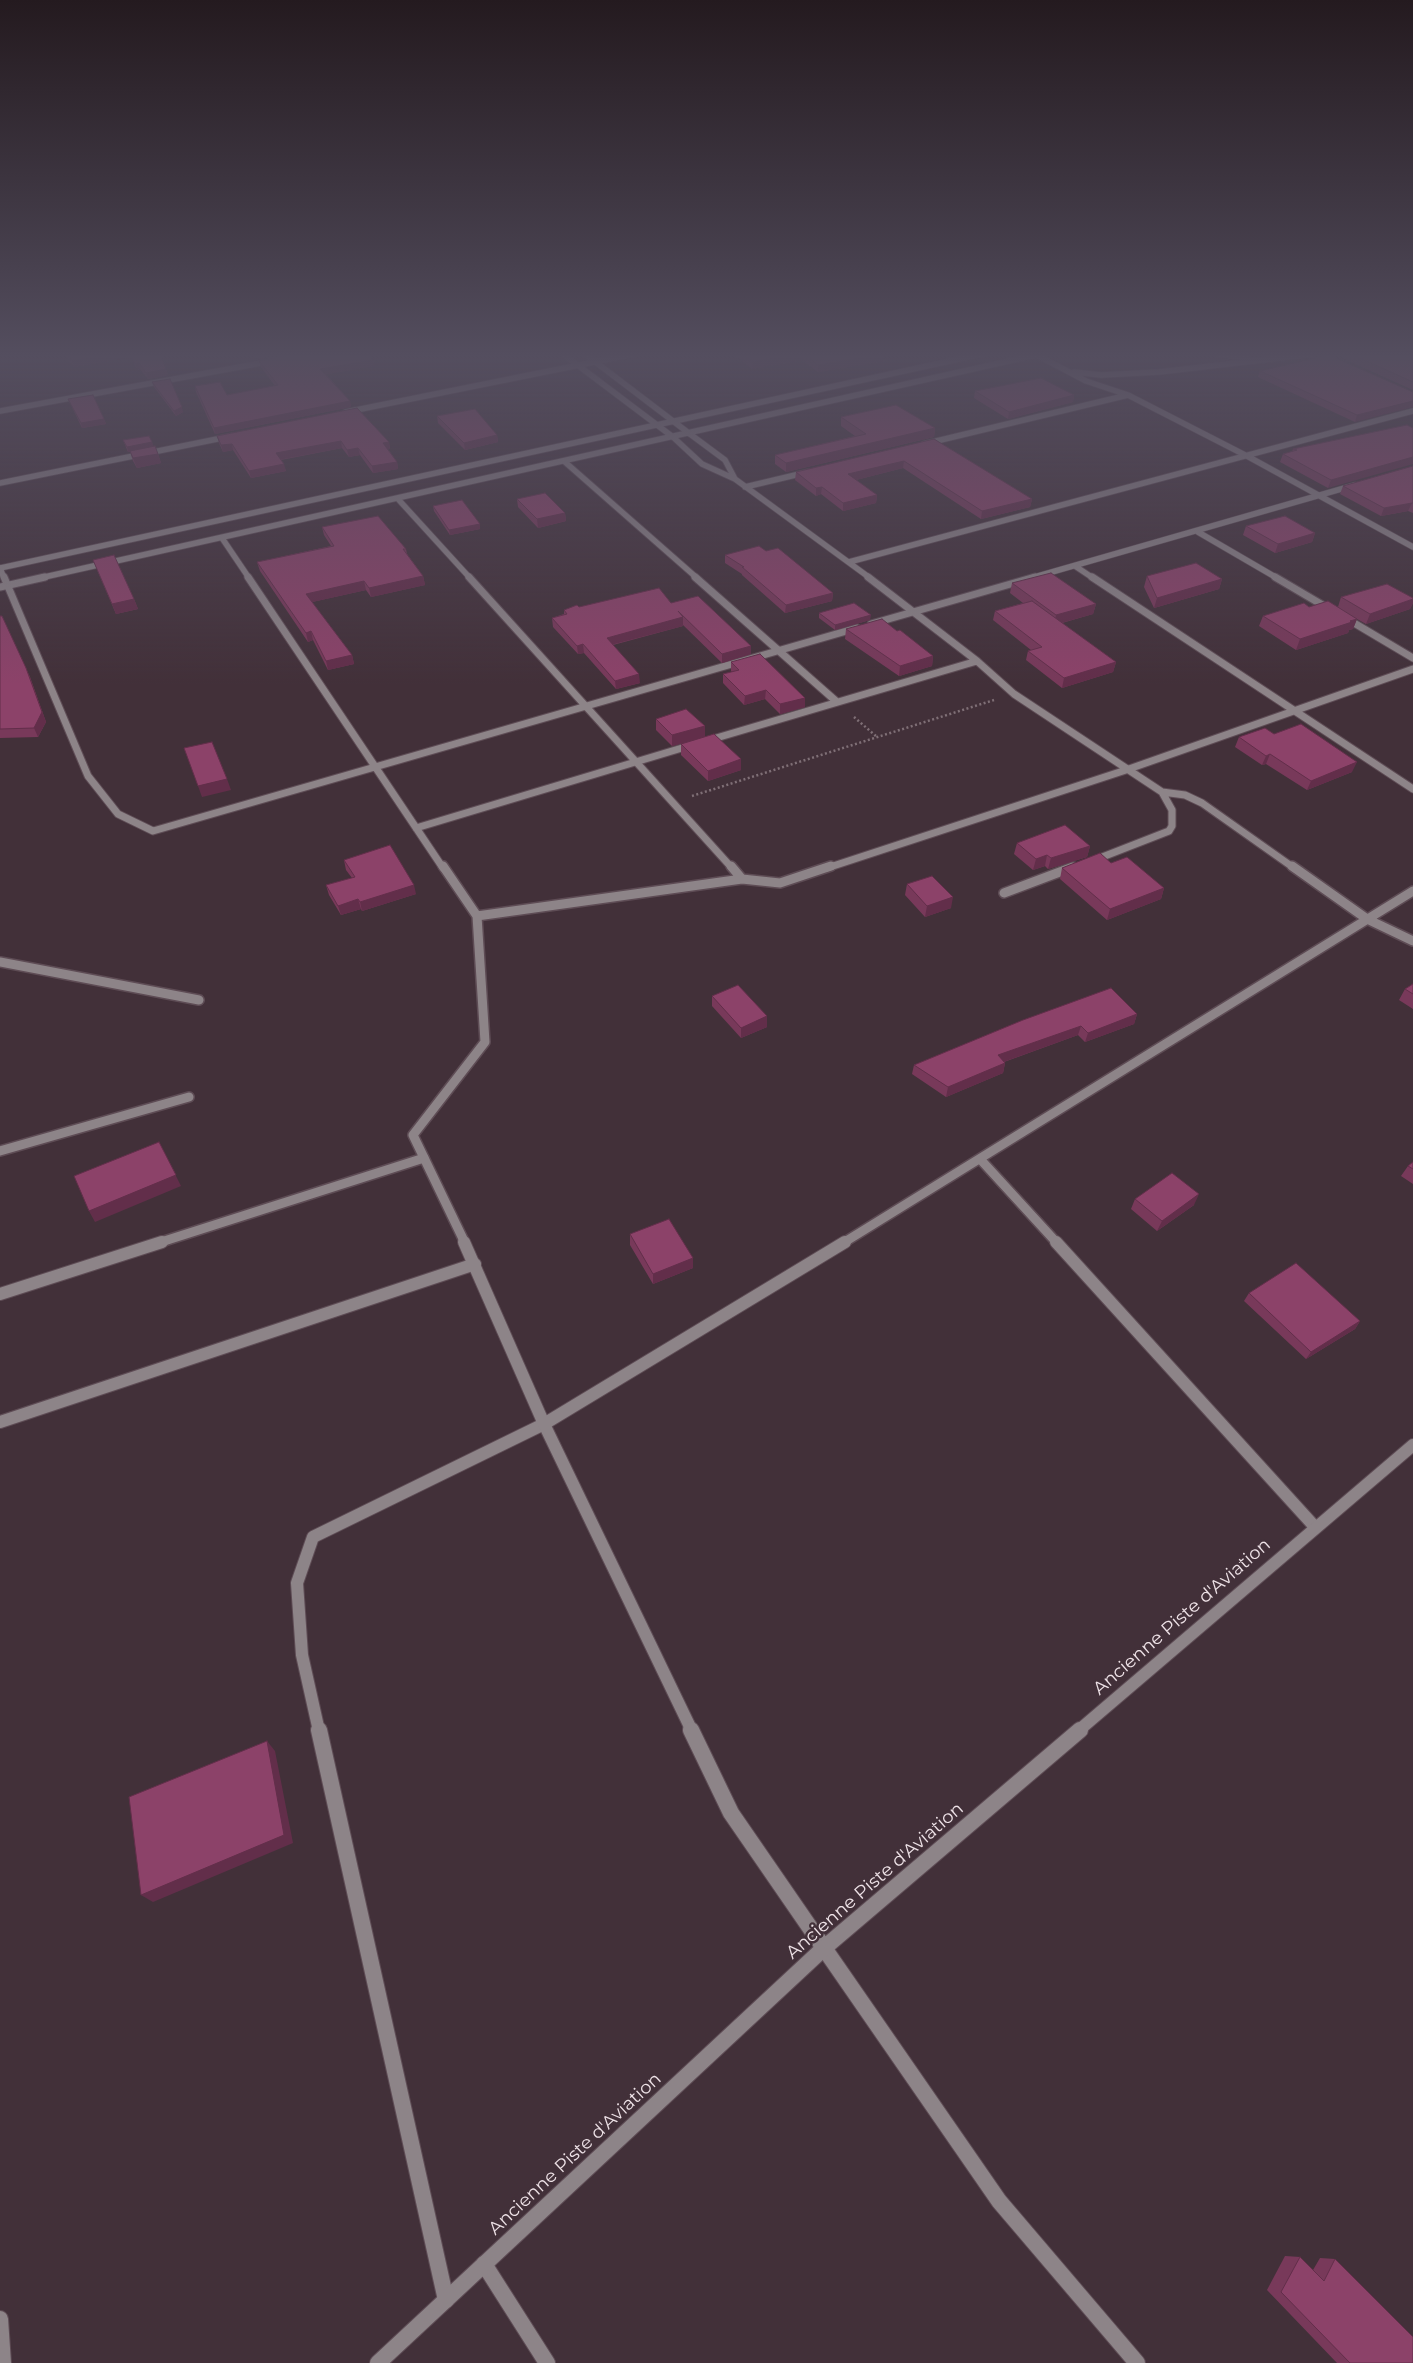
<!DOCTYPE html>
<html>
<head>
<meta charset="utf-8">
<style>
	body { margin:0 }
	canvas { display:block; background:#423039 }
</style>
</head>
<body>
<canvas width="1413" height="2363"></canvas>
<script>
const ctx = document.querySelector('canvas').getContext('2d');
ctx.lineJoin = 'round';
function shape(rows) {
  const path = new Path2D();
  for (const r of rows) {
    path.moveTo(r[0], r[1]);
    for (let i = 2; i < r.length; i += 2) path.lineTo(r[i], r[i + 1]);
  }
  return path;
}
function strokePath(path, color, width, dash) {
  ctx.strokeStyle = color;
  ctx.lineWidth = width;
  ctx.lineCap = dash ? 'butt' : 'round';
  ctx.setLineDash(dash || []);
  ctx.stroke(path);
}
function fill(path, color) {
  ctx.fillStyle = color;
  ctx.fill(path, 'evenodd');
}
function label(font, color, halo, rows, align = 'center') {
  ctx.font = font + ' Montserrat,sans-serif';
  ctx.lineWidth = 5;
  ctx.setLineDash([]);
  ctx.textBaseline = 'middle';
  ctx.strokeStyle = halo;
  ctx.fillStyle = color;
  for (const [text, x, y, turn = 0] of rows) {
    ctx.save();
    ctx.translate(x, y);
    ctx.rotate((+turn || 0) * Math.PI / 180);
    ctx.textAlign = isNaN(turn) ? turn : align;
    if (halo) ctx.strokeText(text, 0, 0);
    ctx.fillText(text, 0, 0);
    ctx.restore();
  }
}
const path = shape([
	[854,717,877,737],
	[692,796,994,700]
]);
const serviceFar2 = shape([
	[0,962,199,1000],
	[0,1151,189,1097],
	[158,1243,424,1158]
]);
const serviceFar1 = shape([
	[0,1294,162,1242],
	[0,1422,475,1264],
	[319,1731,302,1655,297,1583,313,1537,544,1424]
]);
const service = shape([
	[319,1730,446,2300],
	[824,1948,999,2201,1137,2363],
	[0,2319,3,2363]
]);
const minorFar4 = shape([
	[1035,354,1086,381,1128,395,1247,456,1413,547],
	[1218,354,1248,358],
	[1074,372,1101,375,1159,372,1314,354],
	[0,411,272,361],
	[346,412,634,354],
	[690,434,725,460,735,479],
	[673,437,702,464,735,479,870,578],
	[924,444,1128,395],
	[565,462,697,578],
	[0,483,232,436],
	[745,487,808,472],
	[398,499,470,578],
	[1198,532,1277,578],
	[222,538,249,578],
	[849,562,1413,411],
	[1075,566,1093,578],
	[0,568,4,578],
	[1031,578,1355,485]
]);
const minorFar3 = shape([
	[4,577,88,776,118,814,153,831,857,628],
	[248,577,443,868],
	[469,577,732,868],
	[695,577,837,702],
	[868,577,977,661,1014,694,1162,792,1172,810,1172,826,1169,831,1092,861],
	[1092,577,1413,789],
	[1275,577,1331,610],
	[1344,617,1413,658],
	[871,624,1035,577],
	[706,741,977,661],
	[1162,792,1185,795,1202,803,1294,868],
	[416,828,692,745],
	[827,868,1126,770,1413,669]
]);
const minorFar2 = shape([
	[443,866,477,916,485,1042,413,1135,465,1243],
	[731,866,742,879],
	[1292,866,1367,919,1413,941],
	[1004,893,1073,867],
	[477,916,742,879,780,883,831,866],
	[981,1160,1057,1243],
	[843,1243,1413,891]
]);
const minorFar1 = shape([
	[464,1242,544,1424,692,1731],
	[1056,1242,1315,1527],
	[544,1424,845,1242]
]);
const minor = shape([
	[691,1730,731,1813,824,1948],
	[484,2264,547,2363]
]);
const tertiaryFar3 = shape([
	[563,354,673,437],
	[585,354,690,434],
	[0,568,982,354],
	[40,578,1040,354]
]);
const tertiaryFar2 = shape([
	[0,587,45,577]
]);
const tertiaryFar1 = shape([
	[1078,1731,1413,1445]
]);
const tertiary = shape([
	[378,2363,824,1948,1080,1730]
]);
const wall = shape([
	[64,354,160,354,168,375,148,379,140,369,137,370,131,357,74,367],
	[733,354,885,354,884,361,818,372,802,360,752,369],
	[1344,354,1413,354,1413,390,1342,358],
	[259,361,374,366,326,374,350,401,351,407,215,434,196,392,195,386,227,395,275,386,261,367],
	[1260,371,1413,392,1355,422,1258,377],
	[152,382,183,412,176,416,154,387],
	[975,391,1074,395,1073,402,1008,419,974,398],
	[68,399,104,419,106,424,82,428],
	[437,416,497,435,498,442,465,450,438,423],
	[841,417,935,428,934,437,786,472,775,464,775,455,855,436,841,426],
	[1407,425,1328,488,1280,462,1283,454,1292,452,1293,449],
	[217,436,389,442,390,449,388,449,397,462,398,469,373,473,360,455,349,457,342,448,281,460,286,471,251,478,233,450,223,452,219,443],
	[934,439,1032,499,1030,507,981,519,903,468,856,480,877,495,876,503,843,511,821,494,816,496,795,480,796,472],
	[123,440,152,442,153,446,158,454,161,463,137,468,133,461,130,452,128,452],
	[1413,466,1413,513,1408,511,1381,516,1340,494,1343,486],
	[517,499,565,513,566,521,538,528,518,507],
	[433,506,480,524,480,529,450,535,434,511],
	[1246,526,1315,533,1312,542,1275,553,1243,535],
	[322,527,406,549,407,554,423,576,425,585,371,597,366,590,312,602,352,655,354,664,328,670,313,640,308,642,260,571,257,562,331,546,324,535],
	[766,551,833,593,832,601,785,613,742,575,742,574,725,563,725,555],
	[93,560,134,599,138,609,116,614],
	[1147,576,1222,579,1219,589,1154,608,1144,587],
	[1012,583,1096,604,1093,614,1062,623,1116,662,1113,672,1062,688,1026,660,1028,651,1031,650,993,620,995,611,1023,603,1010,593],
	[1341,597,1413,598,1413,603,1410,609,1366,624,1357,619,1353,629,1349,630,1348,633,1296,650,1259,626,1263,616,1309,607,1338,607],
	[671,603,751,646,751,654,722,663,683,625,683,626,613,645,640,683,616,689,584,653,578,654,553,627,552,618,564,614,564,610,579,607],
	[819,613,870,620,835,630,819,618],
	[0,616,30,677,46,722,38,737,0,738],
	[846,629,897,631,933,656,932,666,899,676,845,639],
	[731,662,805,707,780,714,765,699,744,705,723,683,723,674,732,672,731,671],
	[656,719,705,726,705,737,672,746,656,730],
	[1274,734,1352,772,1307,790,1266,764,1262,765,1235,747,1239,737],
	[681,744,741,759,741,770,708,781,681,755],
	[1017,843,1090,846,1087,857,1048,869,1045,866,1033,870,1014,854],
	[344,860,416,894,362,911,361,909,341,915,329,895,326,885,352,878,346,870],
	[1111,863,1164,888,1161,899,1107,920,1060,879,1062,868],
	[907,884,951,908,925,917,905,895],
	[1413,984,1413,1009,1399,1000,1405,989],
	[712,996,767,1027,741,1038,712,1006],
	[1137,1014,1134,1024,1085,1042,1078,1035,1004,1062,1005,1063,1003,1073,946,1097,912,1074,914,1065,1023,1020],
	[1413,1162,1413,1184,1401,1176,1408,1166],
	[1135,1199,1194,1205,1157,1231,1131,1209],
	[630,1234,693,1258,693,1268,653,1284,630,1245],
	[1249,1293,1360,1321,1355,1329,1306,1359,1244,1301],
	[1285,2256,1300,2257,1313,2270,1320,2258,1335,2259,1413,2363,1337,2363,1267,2290]
]);
const shadedWall = shape([
	[113,354,130,354,131,357,74,367,72,361],
	[253,354,277,354,254,359],
	[795,354,803,354,802,360,752,369,753,362],
	[885,354,884,361,818,372,818,365],
	[373,360,374,366,322,375,320,369],
	[139,363,140,369,137,370,135,364],
	[166,369,168,375,148,379,146,373],
	[1074,395,1073,402,1008,419,1009,412],
	[350,401,351,407,215,434,214,428],
	[1413,401,1413,407,1355,422,1357,415],
	[182,407,183,412,176,416,174,411],
	[104,419,106,424,82,428,81,423],
	[935,428,934,437,786,472,786,463],
	[497,435,498,442,465,450,464,443],
	[341,441,342,448,278,460,276,453],
	[152,442,154,447,128,452,127,447],
	[389,442,390,449,385,450,383,443],
	[232,444,233,450,223,452,221,445],
	[358,448,360,455,349,457,347,450],
	[158,454,161,463,137,468,133,458],
	[1413,457,1413,464,1328,488,1331,480],
	[904,461,903,468,848,482,848,474],
	[397,462,398,469,373,473,372,466],
	[284,464,286,471,251,478,249,471],
	[822,487,821,494,816,496,816,488],
	[877,495,876,503,843,511,843,503],
	[1032,499,1030,507,981,519,982,511],
	[1412,503,1408,511,1381,516,1384,508],
	[565,513,566,521,538,528,537,519],
	[480,524,480,529,450,535,449,530],
	[1315,533,1312,542,1275,553,1278,544],
	[423,576,425,585,371,597,369,588],
	[1222,579,1219,589,1154,608,1157,598],
	[364,581,366,590,308,603,306,594],
	[833,593,832,601,785,613,786,605],
	[134,599,138,609,116,614,112,604],
	[1413,599,1413,603,1410,609,1366,624,1370,614],
	[1096,604,1093,614,1054,625,1056,615],
	[871,615,870,620,835,630,835,625],
	[683,617,683,626,607,646,607,638],
	[1357,619,1353,629,1349,630,1348,633,1296,650,1300,639],
	[311,631,313,640,308,642,306,633],
	[583,644,584,653,578,654,577,646],
	[751,646,751,654,722,663,722,654],
	[352,655,354,664,328,670,326,661],
	[933,656,932,666,899,676,900,666],
	[1116,662,1113,672,1062,688,1064,678],
	[26,668,46,722,38,737,34,728],
	[639,674,640,683,616,689,615,681],
	[766,690,765,699,744,705,745,696],
	[805,698,805,707,780,714,780,704],
	[705,726,705,737,672,746,672,735],
	[1270,754,1266,764,1262,765,1266,756],
	[741,759,741,770,708,781,708,771],
	[1357,762,1352,772,1307,790,1311,781],
	[227,779,231,790,202,797,198,786],
	[1090,846,1087,857,1048,869,1051,858],
	[1047,855,1045,866,1033,870,1036,859],
	[414,885,416,894,362,911,360,902],
	[1164,888,1161,899,1107,920,1110,909],
	[953,897,951,908,925,917,927,906],
	[358,899,361,909,341,915,338,906],
	[1137,1014,1134,1024,1085,1042,1088,1033],
	[767,1016,767,1027,741,1038,741,1028],
	[1081,1026,1078,1035,995,1065,998,1055],
	[1005,1063,1003,1073,946,1097,948,1087],
	[159,1142,181,1186,95,1222,89,1211],
	[1199,1194,1194,1205,1157,1231,1162,1221],
	[693,1258,693,1268,653,1284,653,1274],
	[1360,1321,1355,1329,1306,1359,1311,1352],
	[267,1741,275,1751,293,1843,153,1902,141,1895]
]);
const building = shape([
	[67,354,113,354,72,361,67,354],
	[131,354,160,354,166,369,146,373,139,363,135,364,131,354],
	[295,354,368,354,373,360,320,369,350,401,214,428,195,386,220,382,227,395,278,385,259,361,295,354],
	[743,354,795,354,753,362,743,354],
	[804,354,884,354,818,365,804,354],
	[1351,354,1413,354,1413,382,1351,354],
	[1329,355,1413,392,1413,401,1357,415,1260,371,1329,355],
	[1041,378,1074,395,1009,412,975,391,1041,378],
	[170,379,182,407,174,411,152,382,170,379],
	[93,395,104,419,81,423,68,399,93,395],
	[896,405,935,428,786,463,775,455,866,434,841,417,896,405],
	[357,408,389,442,383,443,397,462,372,466,358,448,347,450,341,441,276,453,284,464,249,471,232,444,221,445,217,436,357,408],
	[475,409,497,435,464,443,437,416,475,409],
	[1407,425,1413,428,1413,457,1331,480,1283,454,1297,450,1293,449,1407,425],
	[149,436,152,442,127,447,123,440,149,436],
	[934,439,1032,499,982,511,904,461,848,474,877,495,843,503,822,487,816,488,796,472,934,439],
	[155,446,158,454,133,458,130,451,155,446],
	[1413,466,1413,503,1412,503,1384,508,1343,486,1413,466],
	[545,493,565,513,537,519,517,499,545,493],
	[462,500,480,524,449,530,433,506,462,500],
	[378,516,406,549,403,549,423,576,369,588,364,581,306,594,352,655,326,661,311,631,306,633,257,562,334,546,322,527,378,516],
	[1285,516,1315,533,1278,544,1246,526,1285,516],
	[759,546,766,551,778,548,833,593,786,605,742,567,744,567,725,555,759,546],
	[114,555,134,599,112,604,93,560,114,555],
	[1196,563,1222,579,1157,598,1147,576,1196,563],
	[1051,573,1096,604,1056,615,1012,583,1051,573],
	[1387,584,1413,598,1413,599,1370,614,1341,597,1387,584],
	[659,588,671,603,698,596,751,646,722,654,678,611,683,617,607,638,639,674,615,681,583,644,577,646,552,618,567,614,564,610,577,605,579,607,659,588],
	[1032,601,1116,662,1064,678,1028,651,1042,647,995,611,1032,601],
	[1328,601,1357,619,1350,621,1352,622,1300,639,1263,616,1304,603,1309,607,1328,601],
	[854,603,871,615,835,625,819,613,854,603],
	[0,616,2,616,26,668,42,712,34,728,0,729,0,616],
	[882,619,897,631,900,630,933,656,900,666,846,629,882,619],
	[760,654,805,698,780,704,766,690,745,696,723,674,739,670,731,662,760,654],
	[686,709,705,726,672,735,656,719,686,709],
	[1301,724,1357,762,1311,781,1270,754,1266,756,1239,737,1265,728,1274,734,1301,724],
	[714,734,741,759,708,771,681,744,714,734],
	[212,742,227,779,198,786,184,748,212,742],
	[1065,825,1090,846,1051,858,1047,855,1036,859,1017,843,1065,825],
	[390,845,414,885,360,902,358,899,338,906,326,885,355,877,344,860,390,845],
	[1100,853,1111,863,1127,857,1164,888,1110,909,1062,868,1100,853],
	[932,876,953,897,927,906,907,884,932,876],
	[1413,984,1413,994,1405,989,1413,984],
	[738,985,767,1016,741,1028,712,996,738,985],
	[1111,988,1137,1014,1088,1033,1081,1026,998,1055,1005,1063,948,1087,914,1065,1023,1020,1111,988],
	[159,1142,176,1175,89,1211,74,1176,159,1142],
	[1413,1162,1413,1169,1408,1166,1413,1162],
	[1172,1173,1199,1194,1162,1221,1135,1199,1172,1173],
	[669,1219,693,1258,653,1274,630,1234,669,1219],
	[1296,1263,1360,1321,1311,1352,1249,1293,1296,1263],
	[267,1741,284,1835,141,1895,129,1797,267,1741],
	[1300,2257,1324,2281,1335,2259,1413,2337,1413,2363,1350,2363,1281,2292,1300,2257]
]);
const nearStreetnames = [
	["Ancienne Piste d'Aviation",1182,1617,-41],
	["Ancienne Piste d'Aviation",875,1881,-41],
	["Ancienne Piste d'Aviation",575,2154,-43]
];
strokePath(serviceFar2, '#5e4c55', 12);
strokePath(serviceFar1, '#5e4c55', 14);
strokePath(service, '#5e4c55', 18);
strokePath(minorFar4, '#5e4c55', 7);
strokePath(minorFar3, '#5e4c55', 9);
strokePath(minorFar2, '#5e4c55', 12);
strokePath(minorFar1, '#5e4c55', 14);
strokePath(minor, '#5e4c55', 18);
strokePath(tertiaryFar3, '#5e4c55', 7);
strokePath(tertiaryFar2, '#5e4c55', 9);
strokePath(tertiaryFar1, '#5e4c55', 14);
strokePath(tertiary, '#5e4c55', 18);
strokePath(path, '#7f6f76', 2.5, [2, 2.5]);
strokePath(serviceFar2, '#8d8488', 9);
strokePath(serviceFar1, '#8d8488', 12);
strokePath(service, '#8d8488', 16);
strokePath(minorFar4, '#8d8488', 5.5);
strokePath(minorFar3, '#8d8488', 7);
strokePath(minorFar2, '#8d8488', 9);
strokePath(minorFar1, '#8d8488', 12);
strokePath(minor, '#8d8488', 16);
strokePath(tertiaryFar3, '#8d8488', 5.5);
strokePath(tertiaryFar2, '#8d8488', 7);
strokePath(tertiaryFar1, '#8d8488', 12);
strokePath(tertiary, '#8d8488', 16);
fill(wall, '#78395a');
fill(shadedWall, '#622e4a');
fill(building, '#8c4269');
strokePath(building, '#622e4a', 1);
const sky = ctx.createLinearGradient(0, 0, 0, 685);
sky.addColorStop(0, '#241a1f');
sky.addColorStop(0.52, '#544e5f');
sky.addColorStop(1, '#544e5f00');
ctx.fillStyle = sky;
ctx.fillRect(0, 0, 1413, 685);
label('18px', '#eee2e7', '#423039', nearStreetnames);
</script>
</body>
</html>
